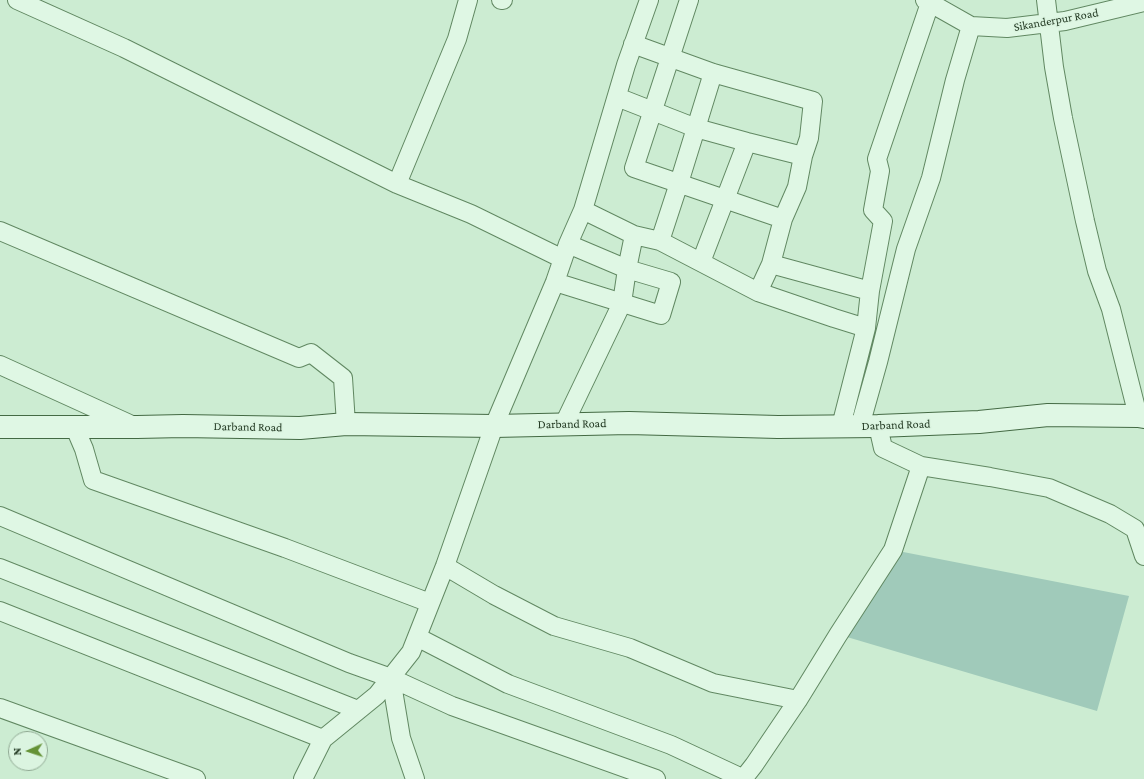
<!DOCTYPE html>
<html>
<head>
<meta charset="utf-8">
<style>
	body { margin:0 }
	#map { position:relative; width:1144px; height:779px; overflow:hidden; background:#ccecd2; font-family:"Crimson Pro",serif }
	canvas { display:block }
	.north { position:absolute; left:8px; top:731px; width:40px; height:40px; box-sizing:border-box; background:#dbf4e0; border:1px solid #91aa94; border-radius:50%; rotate:267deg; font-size:11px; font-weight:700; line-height:16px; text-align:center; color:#233a23 }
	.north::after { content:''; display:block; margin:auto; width:14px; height:18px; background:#659236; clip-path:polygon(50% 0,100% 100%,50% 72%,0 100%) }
</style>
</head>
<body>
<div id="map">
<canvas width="1144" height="779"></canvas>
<div class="north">N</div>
</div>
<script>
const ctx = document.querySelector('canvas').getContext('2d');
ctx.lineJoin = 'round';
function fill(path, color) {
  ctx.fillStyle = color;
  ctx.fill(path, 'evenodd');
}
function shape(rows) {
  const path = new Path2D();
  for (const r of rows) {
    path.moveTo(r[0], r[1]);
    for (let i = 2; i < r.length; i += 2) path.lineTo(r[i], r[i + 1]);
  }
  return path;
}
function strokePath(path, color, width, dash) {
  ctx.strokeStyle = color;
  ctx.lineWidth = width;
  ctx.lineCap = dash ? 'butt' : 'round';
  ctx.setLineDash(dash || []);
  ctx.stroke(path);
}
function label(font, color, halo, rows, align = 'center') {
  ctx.font = font + ' "Crimson Pro",serif';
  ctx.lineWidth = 3;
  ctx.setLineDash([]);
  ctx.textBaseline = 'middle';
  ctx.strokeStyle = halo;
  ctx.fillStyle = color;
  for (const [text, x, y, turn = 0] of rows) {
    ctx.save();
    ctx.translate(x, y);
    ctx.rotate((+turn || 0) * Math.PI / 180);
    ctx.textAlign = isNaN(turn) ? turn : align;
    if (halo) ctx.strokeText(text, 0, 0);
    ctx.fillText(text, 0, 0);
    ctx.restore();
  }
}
const green = shape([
	[893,550,1129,596,1097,711,847,637]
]);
const minor = shape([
	[17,0,124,48,397,184,471,214,563,259],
	[501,0,503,0],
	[689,0,634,168,783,219],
	[925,0,971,26,1007,28,1065,21,1144,2],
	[1046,0,1054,67,1063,118,1085,221,1097,271,1111,309,1138,416],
	[633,44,713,73,813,101,809,138,803,156,797,187,783,219,771,264,758,292],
	[617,97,696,128,747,142,803,156],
	[397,184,457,39,468,0],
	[583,210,634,235,660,241,758,292,834,318,866,328],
	[0,231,299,358,311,353,343,378,346,424],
	[660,241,679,183,713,73],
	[701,262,747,142],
	[771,264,870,291],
	[555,282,661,315,671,282,627,269,568,244],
	[0,365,134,426],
	[564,424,622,303,627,269,634,235],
	[841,426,866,328,870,291,883,221,873,210,880,171,877,159,930,3],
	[860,426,878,362,906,249,931,178,955,80,971,26],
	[878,426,883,448,921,466,990,477,1049,488,1110,514,1135,529,1144,556],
	[75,428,84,449,93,480,285,548,430,603],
	[0,516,349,663,391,678,401,738,415,779],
	[445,566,494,595,554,626,630,648,713,683,798,700],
	[0,568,358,710],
	[0,611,323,739],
	[417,637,508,684,671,745,744,779],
	[391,678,452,706,656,779],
	[0,708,196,779],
	[303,779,323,739,377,695,411,652,445,566,494,426,555,282,568,244,583,210,626,65,649,0],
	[743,779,754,765,798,700,838,635,893,550,921,466]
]);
const secondary = shape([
	[0,427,137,427,183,426,300,428,346,424,494,426,629,423,778,427,878,426,979,422,1048,415,1138,416,1144,417]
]);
const streetNames = [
	["Sikanderpur Road",1056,20,-10],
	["Darband Road",572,424,-1],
	["Darband Road",896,425,-2],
	["Darband Road",248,427,1]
];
fill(green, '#a0caba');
strokePath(minor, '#618862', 20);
strokePath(secondary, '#446a44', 24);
strokePath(minor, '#dff7e4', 18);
strokePath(secondary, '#dff7e4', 22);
label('12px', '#233a23', '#dbf4e0', streetNames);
</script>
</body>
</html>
